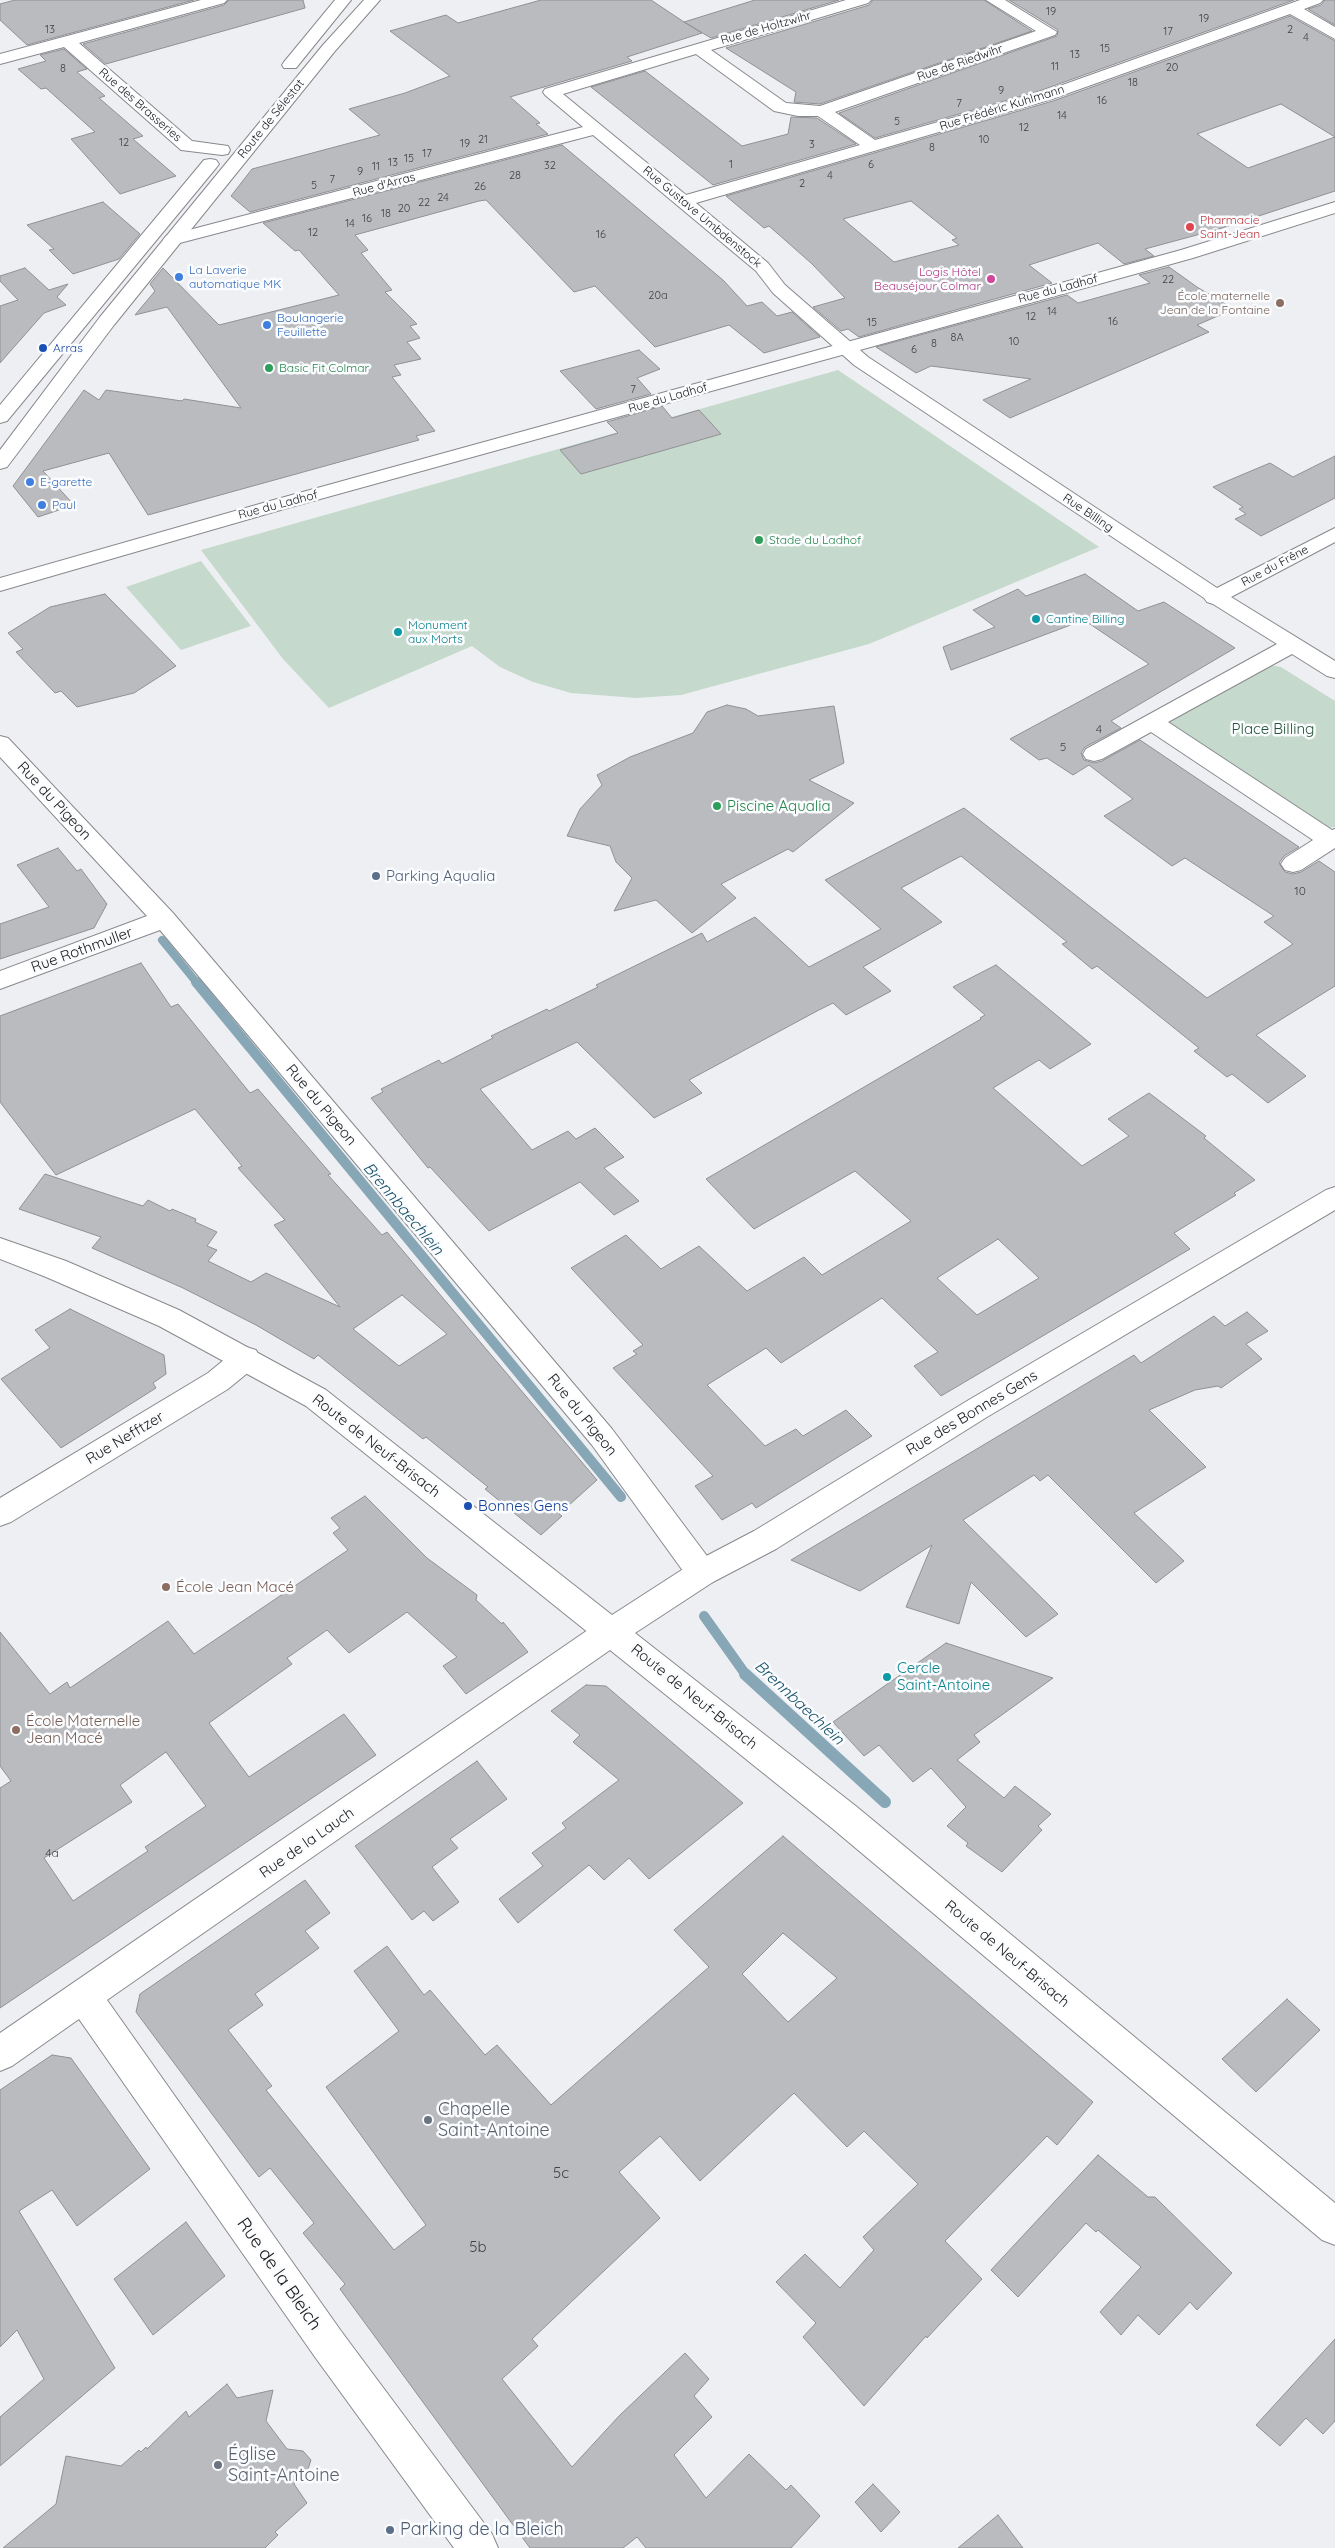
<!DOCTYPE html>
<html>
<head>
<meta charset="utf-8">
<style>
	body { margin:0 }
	canvas { display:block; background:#edeff2 }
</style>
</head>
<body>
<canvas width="1335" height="2548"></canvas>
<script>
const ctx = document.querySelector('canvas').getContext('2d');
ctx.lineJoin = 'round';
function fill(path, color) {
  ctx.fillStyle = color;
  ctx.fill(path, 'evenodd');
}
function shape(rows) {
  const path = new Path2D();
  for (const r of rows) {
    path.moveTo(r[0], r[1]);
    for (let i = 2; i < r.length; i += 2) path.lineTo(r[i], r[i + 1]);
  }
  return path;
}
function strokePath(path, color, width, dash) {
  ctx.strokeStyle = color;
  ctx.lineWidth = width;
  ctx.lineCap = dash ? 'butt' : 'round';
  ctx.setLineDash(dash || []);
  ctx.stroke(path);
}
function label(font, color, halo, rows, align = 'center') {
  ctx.font = font + ' Quicksand,sans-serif';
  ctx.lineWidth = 5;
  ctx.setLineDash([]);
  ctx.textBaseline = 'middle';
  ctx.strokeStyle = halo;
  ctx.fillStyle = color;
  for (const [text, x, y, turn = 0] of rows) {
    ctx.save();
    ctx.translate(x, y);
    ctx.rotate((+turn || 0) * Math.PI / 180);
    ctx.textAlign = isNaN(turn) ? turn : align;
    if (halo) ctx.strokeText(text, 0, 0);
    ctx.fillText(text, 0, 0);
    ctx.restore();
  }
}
const green = shape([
	[838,370,1099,547,869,644,681,695,636,698,571,693,533,682,500,667,472,646,329,708,283,659,201,550],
	[201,561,251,626,181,650,126,587],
	[1270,665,1281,667,1335,701,1335,827,1326,828,1168,724,1170,720]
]);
const streamFar2 = shape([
	[162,940,197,983]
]);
const streamFar1 = shape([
	[196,982,621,1497],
	[704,1616,746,1675]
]);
const stream = shape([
	[745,1674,885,1802]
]);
const building = shape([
	[15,0,194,0,27,45,0,20,0,4,15,0],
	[229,0,303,0,305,8,106,64,83,44,224,5,229,0],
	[541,0,651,0,684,22,755,0,839,0,711,38,684,22,702,33,627,57,632,61,510,97,540,123,536,124,548,134,250,212,231,196,252,169,380,135,349,109,405,93,450,76,390,31,446,15,458,23,541,0],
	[873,0,984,0,1032,31,820,104,794,102,796,92,726,48,869,5,873,0],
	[1009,0,1294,0,1039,91,875,138,839,113,1057,36,1058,30,1009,0],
	[1325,0,1335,0,1335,25,1308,9,1321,5,1325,0],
	[1290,16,1335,41,1335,191,1219,229,1145,249,1154,256,1124,264,1098,243,1029,265,1052,283,859,337,848,329,841,331,813,307,845,298,811,263,769,226,764,228,726,196,1053,101,1290,16],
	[1281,104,1335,137,1248,168,1197,134,1281,104],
	[911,201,957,238,952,240,959,245,894,262,843,219,911,201],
	[64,49,87,69,77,72,105,96,99,98,143,136,133,139,176,176,120,194,71,139,95,132,46,88,41,89,18,69,46,61,40,55,64,49],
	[645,71,742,146,788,134,791,117,817,118,856,144,713,185,591,87,645,71],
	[562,145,723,280,747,306,762,302,777,316,792,312,820,337,764,353,729,325,655,347,595,286,574,292,486,200,479,201,355,235,368,250,361,253,392,290,385,292,417,324,410,326,420,338,407,342,421,359,394,365,401,375,392,377,435,431,416,436,419,440,148,515,109,453,43,471,74,505,38,517,13,486,84,390,99,400,106,390,182,401,184,399,241,408,167,307,135,315,155,291,150,284,163,268,219,325,339,295,299,250,295,251,263,223,562,145],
	[103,202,140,234,119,259,73,274,49,250,54,249,27,225,103,202],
	[1169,267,1197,287,1234,309,1197,325,1209,332,1010,418,983,400,1031,379,931,366,916,373,876,347,1067,295,1078,303,1150,283,1139,275,1169,267],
	[25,268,49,290,68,284,57,297,66,305,44,313,0,363,0,306,18,300,0,281,0,276,25,268],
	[639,350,660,369,637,378,651,394,596,409,560,371,639,350],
	[662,406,672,418,699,410,721,434,581,474,560,450,618,433,607,422,662,406],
	[1335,456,1335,498,1261,536,1235,519,1246,514,1239,509,1243,507,1213,487,1270,463,1293,477,1335,456],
	[1085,574,1138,611,1164,602,1235,648,1111,721,1121,728,1085,747,1081,753,1084,760,1094,763,1102,761,1140,740,1299,847,1284,856,1279,863,1285,872,1293,874,1301,872,1319,861,1335,872,1335,986,1256,1035,1306,1076,1268,1103,1232,1074,1227,1077,1194,1051,1199,1048,1097,966,1092,969,1062,944,1067,942,961,856,901,888,942,922,863,967,891,991,846,1015,833,1003,817,1011,689,1080,702,1093,654,1118,577,1042,480,1089,532,1150,568,1131,576,1139,595,1128,624,1157,604,1168,639,1201,614,1215,580,1182,489,1231,430,1167,428,1168,371,1098,383,1092,381,1089,439,1060,442,1064,493,1038,491,1036,547,1009,549,1011,598,987,596,985,702,933,707,942,755,917,809,967,881,929,825,880,964,808,1207,998,1293,944,1264,922,1274,916,1185,858,1172,866,1104,816,1133,799,1089,765,1073,775,1047,758,1039,760,1010,739,1149,664,1084,620,951,670,943,647,995,627,973,610,1018,589,1026,596,1085,574],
	[105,594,176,666,134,693,77,707,61,691,55,693,31,668,16,652,23,649,8,633,50,607,105,594],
	[727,705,746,709,758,716,834,706,844,763,809,780,854,803,793,852,788,849,721,884,736,898,692,933,656,900,614,911,632,878,616,862,610,846,567,836,580,809,602,785,597,775,630,757,693,733,707,712,727,705],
	[58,848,77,871,81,869,107,904,94,928,0,959,0,924,49,907,17,865,58,848],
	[141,963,171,1007,178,1004,250,1093,258,1089,331,1174,328,1175,382,1235,387,1232,597,1480,559,1514,562,1516,541,1535,485,1489,488,1487,426,1437,423,1439,384,1408,318,1355,314,1359,256,1325,183,1288,92,1248,101,1237,19,1209,45,1174,143,1206,148,1200,170,1211,172,1209,196,1219,195,1222,217,1232,207,1246,217,1250,208,1261,251,1282,266,1273,340,1307,274,1225,285,1220,238,1168,242,1166,195,1109,56,1175,0,1102,0,1016,141,963],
	[402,1295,447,1334,399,1366,353,1329,402,1295],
	[996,965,1091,1044,1050,1069,1039,1060,993,1088,1082,1166,1129,1136,1108,1119,1149,1093,1206,1136,1204,1138,1255,1180,1234,1193,1236,1195,1174,1233,1190,1249,941,1396,914,1366,938,1352,882,1298,781,1363,766,1348,707,1385,765,1446,796,1429,803,1436,846,1410,872,1436,756,1508,752,1503,722,1520,695,1486,713,1476,613,1368,637,1354,633,1351,643,1345,571,1268,626,1235,661,1269,699,1246,747,1291,804,1257,822,1275,911,1221,855,1171,754,1229,706,1179,981,1019,980,1018,985,1015,953,987,996,965],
	[998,1239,1039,1278,977,1315,937,1278,998,1239],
	[70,1309,164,1355,166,1374,153,1383,156,1388,61,1448,1,1379,50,1348,35,1330,70,1309],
	[1247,1312,1268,1331,1246,1344,1262,1359,1221,1388,1218,1386,1195,1390,1149,1410,1206,1467,1134,1513,1184,1561,1156,1583,1048,1475,1040,1481,1034,1475,963,1520,1058,1614,1026,1637,971,1582,959,1624,906,1607,932,1545,860,1591,791,1560,1134,1355,1141,1363,1214,1316,1225,1326,1247,1312],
	[365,1496,427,1558,477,1595,476,1600,502,1624,503,1622,528,1652,466,1694,443,1666,457,1657,407,1612,349,1653,327,1630,287,1658,292,1664,209,1723,249,1777,344,1714,376,1755,0,2008,0,1788,11,1781,0,1766,0,1632,50,1694,67,1682,70,1688,168,1621,194,1654,348,1550,333,1533,340,1528,331,1518,365,1496],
	[166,1752,206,1806,145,1847,148,1851,73,1901,44,1858,132,1802,120,1785,166,1752],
	[946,1643,1053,1678,974,1735,980,1742,957,1760,1004,1798,1015,1786,1051,1814,1038,1826,1042,1830,1002,1872,966,1846,968,1843,947,1826,966,1807,931,1768,913,1782,879,1745,864,1756,833,1722,946,1643],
	[586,1685,606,1686,743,1803,649,1879,629,1858,604,1880,589,1865,518,1923,499,1899,543,1866,532,1853,566,1828,562,1823,619,1780,573,1742,580,1735,551,1711,586,1685],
	[477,1761,507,1799,450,1839,458,1848,432,1867,459,1902,433,1921,424,1911,412,1920,355,1846,477,1761],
	[783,1836,1093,2102,1057,2145,1047,2136,945,2241,982,2279,927,2338,926,2336,864,2406,803,2337,816,2323,776,2282,805,2254,840,2288,874,2250,863,2237,918,2184,864,2131,847,2147,794,2093,700,2181,660,2136,619,2172,660,2218,532,2339,538,2346,502,2379,572,2467,619,2416,685,2353,709,2379,694,2396,712,2417,674,2455,706,2498,749,2454,786,2490,791,2485,820,2516,791,2548,646,2548,637,2537,623,2548,530,2548,340,2289,345,2284,303,2233,314,2223,270,2168,259,2177,136,2012,140,1994,305,1880,330,1913,305,1931,319,1948,255,1994,263,2005,228,2030,272,2086,266,2090,394,2250,426,2225,326,2087,399,2031,354,1971,387,1946,424,1995,430,1990,485,2055,497,2045,551,2105,709,1967,674,1930,783,1836],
	[783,1933,837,1978,788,2022,742,1974,783,1933],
	[1287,1999,1320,2030,1256,2092,1222,2059,1287,1999],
	[52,2055,71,2058,150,2169,77,2226,52,2190,19,2211,115,2368,0,2466,0,2417,44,2379,17,2330,0,2347,0,2090,52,2055],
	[1098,2155,1148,2197,1155,2197,1232,2273,1197,2310,1190,2302,1159,2335,1138,2315,1121,2335,1100,2312,1141,2267,1098,2230,1096,2232,1086,2223,1018,2297,991,2270,1098,2155],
	[186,2222,225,2276,153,2335,114,2279,186,2222],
	[1335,2339,1335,2421,1323,2434,1306,2418,1280,2446,1256,2425,1335,2339],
	[227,2384,237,2398,273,2390,266,2421,287,2449,303,2451,311,2460,308,2469,294,2484,307,2503,275,2532,278,2535,265,2548,3,2548,56,2504,66,2456,121,2466,139,2450,141,2452,146,2447,147,2449,186,2411,189,2417,227,2384],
	[873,2484,900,2512,881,2532,855,2502,873,2484],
	[998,2515,1023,2548,958,2548,998,2515]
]);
const street = shape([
	[201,0,227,0,224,3,79,43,192,141,228,146,230,150,228,154,222,155,181,150,64,47,0,64,0,54,201,0],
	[846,0,871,0,868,3,711,50,786,103,820,106,1036,31,986,0,1005,0,1057,32,1055,35,835,112,875,140,1040,93,1300,0,1323,0,1320,3,1304,9,1335,27,1335,39,1290,14,1052,99,696,203,768,263,785,285,868,357,1217,588,1335,528,1335,542,1231,597,1335,661,1335,678,1327,676,1292,654,1168,722,1332,830,1335,829,1335,848,1301,870,1293,872,1285,870,1281,864,1285,858,1313,840,1151,732,1102,759,1094,761,1086,759,1083,754,1086,749,1277,644,1213,604,1207,602,1204,598,854,365,773,293,756,271,593,135,172,245,166,244,163,240,166,236,583,127,545,95,543,92,545,89,846,0],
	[696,54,774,111,798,116,818,116,860,145,686,195,563,94,696,54],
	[0,736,8,738,173,913,612,1429,713,1564,717,1573,713,1582,702,1586,691,1582,592,1445,160,930,0,989,0,971,147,916,0,757,0,736],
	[246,1347,256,1350,260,1358,256,1366,228,1389,11,1522,0,1526,0,1498,208,1373,236,1350,246,1347],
	[612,1618,623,1621,627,1631,623,1641,107,2000,341,2331,492,2534,498,2548,454,2548,315,2357,79,2019,12,2066,0,2071,0,2033,601,1621,612,1618]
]);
const secondary = shape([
	[335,0,351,0,296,68,284,68,282,65,284,62,335,0],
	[364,0,380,0,335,51,114,325,7,467,0,469,0,450,100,317,323,45,364,0],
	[210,159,216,160,219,164,216,168,7,421,0,423,0,405,204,160,210,159],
	[1335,202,1335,213,1193,258,284,509,0,591,0,578,270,501,1181,250,1335,202],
	[1335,1187,1335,1210,987,1417,776,1549,713,1582,635,1633,857,1807,1335,2203,1335,2245,1322,2240,833,1829,306,1406,159,1326,46,1277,0,1259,0,1238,66,1261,179,1310,326,1390,612,1615,691,1564,754,1531,967,1401,1326,1190,1335,1187]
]);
const markers = [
	[1190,227,5,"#e0444e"],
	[179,277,5,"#3f7fe0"],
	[991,279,5,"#d1479c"],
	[1280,303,5,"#8d6e63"],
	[267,325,5,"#3f7fe0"],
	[43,348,5,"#1a4fb4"],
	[269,368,5,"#2e9e5b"],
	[30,482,5,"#3f7fe0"],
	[42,505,5,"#3f7fe0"],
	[759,540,5,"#2e9e5b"],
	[1036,619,5,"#0f9aa8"],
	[398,632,5,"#0f9aa8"],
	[717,806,5,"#2e9e5b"],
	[376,876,5,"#5c6f8a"],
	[468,1506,5,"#1a4fb4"],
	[166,1587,5,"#8d6e63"],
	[887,1677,5,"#0f9aa8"],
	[16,1730,5,"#8d6e63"],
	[428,2120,5,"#6b7280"],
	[218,2465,5,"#6b7280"],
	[390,2530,5,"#5c6f8a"]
];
const farNumbernames = [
	["19",1051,12],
	["19",1204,19],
	["13",50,30],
	["2",1290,30],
	["17",1168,32],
	["4",1306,38],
	["15",1105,49],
	["13",1075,55],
	["11",1055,67],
	["20",1172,68],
	["8",63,69],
	["18",1133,83],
	["9",1001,91],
	["16",1102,101],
	["7",959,104],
	["14",1062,116],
	["5",897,122],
	["12",1024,128],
	["21",483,140],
	["10",984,140],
	["12",124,143],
	["19",465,144],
	["3",812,145],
	["8",932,148],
	["17",427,154],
	["15",409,159],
	["13",393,163],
	["1",731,165],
	["6",871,165],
	["32",550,166],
	["11",376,167],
	["9",360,172],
	["28",515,176],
	["4",830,176],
	["7",332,180],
	["2",802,184],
	["5",314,186],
	["26",480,187],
	["24",443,198],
	["22",424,203],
	["20",404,209],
	["18",386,214],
	["16",367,219],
	["14",350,224],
	["12",313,233],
	["16",601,235],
	["22",1168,280],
	["20a",658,296],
	["14",1052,312],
	["12",1031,317],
	["16",1113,322],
	["15",872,323],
	["8A",957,338],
	["10",1014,342],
	["8",934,344],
	["6",914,350],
	["7",633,390]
];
const farStreetnames = [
	["Rue de Holtzwihr",766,28,-16],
	["Rue de Riedwihr",960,63,-19],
	["Rue des Brasseries",140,105,41],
	["Rue Frédéric Kuhlmann",1002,108,-17],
	["Route de Sélestat",271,119,-51],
	["Rue d'Arras",384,185,-15],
	["Rue Gustave Umbdenstock",702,217,40],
	["Rue du Ladhof",1058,289,-15],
	["Rue du Ladhof",668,398,-16],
	["Rue du Ladhof",278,505,-15],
	["Rue Billing",1088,513,34],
	["Rue du Frêne",1275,566,-28]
];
const farHealthnames = [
	["Pharmacie",1200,220],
	["Saint-Jean",1200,234]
];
const farShopnames = [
	["La Laverie",189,270],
	["automatique MK",189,284],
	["Boulangerie",277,318],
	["Feuillette",277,332],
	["E-garette",40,482],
	["Paul",52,505]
];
const farHotelnames = [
	["Logis Hôtel",981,272],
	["Beauséjour Colmar",981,286]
];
const farEducationnames = [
	["École maternelle",1270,296],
	["Jean de la Fontaine",1270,310]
];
const farTransitnames = [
	["Arras",53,348]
];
const farLeisurenames = [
	["Basic Fit Colmar",279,368],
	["Stade du Ladhof",769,540]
];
const farCulturenames = [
	["Cantine Billing",1046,619],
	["Monument",408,625],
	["aux Morts",408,639]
];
const numberNames = [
	["4",1099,729],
	["5",1063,747],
	["10",1300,891],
	["4a",52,1853]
];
const parkNames = [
	["Place Billing",1273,729]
];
const streetNames = [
	["Rue du Pigeon",54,801,47],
	["Rue Rothmuller",82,950,-20],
	["Rue du Pigeon",321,1105,50],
	["Rue des Bonnes Gens",972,1413,-31],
	["Rue du Pigeon",582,1415,51],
	["Rue Nefftzer",125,1438,-31],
	["Route de Neuf-Brisach",376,1446,38],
	["Route de Neuf-Brisach",694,1697,39],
	["Rue de la Lauch",307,1843,-35],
	["Route de Neuf-Brisach",1007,1954,40]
];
const leisureNames = [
	["Piscine Aqualia",727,806]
];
const serviceNames = [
	["Parking Aqualia",386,876]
];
const transitNames = [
	["Bonnes Gens",478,1506]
];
const educationNames = [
	["École Jean Macé",176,1587],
	["École Maternelle",26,1721],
	["Jean Macé",26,1738]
];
const cultureNames = [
	["Cercle",897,1668],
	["Saint-Antoine",897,1685]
];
const nearNumbernames = [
	["5c",561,2173],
	["5b",478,2247]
];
const waterNames = [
	["Brennbaechlein",403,1209,50],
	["Brennbaechlein",799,1703,43]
];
const nearWorshipnames = [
	["Chapelle",438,2110],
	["Saint-Antoine",438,2131],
	["Église",228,2455],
	["Saint-Antoine",228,2476]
];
const nearStreetnames = [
	["Rue de la Bleich",279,2274,55]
];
const nearServicenames = [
	["Parking de la Bleich",400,2530]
];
fill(green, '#c5dacc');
strokePath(streamFar2, '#87a6b6', 8);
strokePath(streamFar1, '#87a6b6', 10);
strokePath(stream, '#87a6b6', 12);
fill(building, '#babbbf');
strokePath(building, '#909195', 1);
strokePath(street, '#88898d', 2);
strokePath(secondary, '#88898d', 2);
fill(street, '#fff');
fill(secondary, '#fff');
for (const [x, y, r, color] of markers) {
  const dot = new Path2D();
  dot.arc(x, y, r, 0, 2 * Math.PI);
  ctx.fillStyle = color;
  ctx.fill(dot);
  strokePath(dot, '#fbfcfe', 2);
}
label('11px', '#404243', null, farNumbernames);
label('12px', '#18191a', '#fbfcfe', farStreetnames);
label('12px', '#be3a42', '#fbfcfe', farHealthnames, 'left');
label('12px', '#366cbe', '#fbfcfe', farShopnames, 'left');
label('12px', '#b23c85', '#fbfcfe', farHotelnames, 'right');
label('12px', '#785e54', '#fbfcfe', farEducationnames, 'right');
label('12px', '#164399', '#fbfcfe', farTransitnames, 'left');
label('12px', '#27864d', '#fbfcfe', farLeisurenames, 'left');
label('12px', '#0d838f', '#fbfcfe', farCulturenames, 'left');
label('12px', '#404243', null, numberNames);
label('15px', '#235338', '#fbfcfe', parkNames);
label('15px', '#18191a', '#fbfcfe', streetNames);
label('15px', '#27864d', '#fbfcfe', leisureNames, 'left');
label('15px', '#4e5e75', '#fbfcfe', serviceNames, 'left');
label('15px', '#164399', '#fbfcfe', transitNames, 'left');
label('15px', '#785e54', '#fbfcfe', educationNames, 'left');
label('15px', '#0d838f', '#fbfcfe', cultureNames, 'left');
label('15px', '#404243', null, nearNumbernames);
label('italic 16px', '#18526a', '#fbfcfe', waterNames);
label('18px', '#5b616d', '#fbfcfe', nearWorshipnames, 'left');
label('18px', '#18191a', '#fbfcfe', nearStreetnames);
label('18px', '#4e5e75', '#fbfcfe', nearServicenames, 'left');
</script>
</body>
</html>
